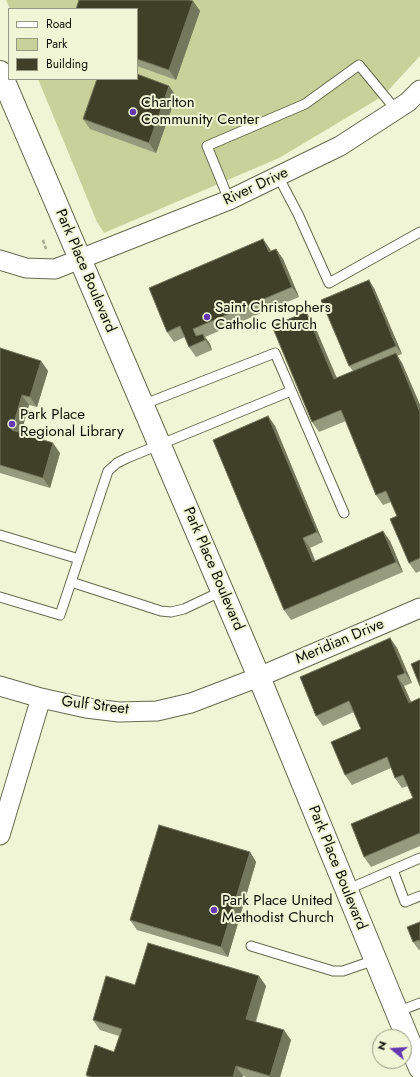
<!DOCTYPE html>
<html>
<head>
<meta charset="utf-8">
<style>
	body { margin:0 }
	#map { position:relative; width:420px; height:1077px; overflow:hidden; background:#f0f5d5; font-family:Jost,sans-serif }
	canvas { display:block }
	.legend { position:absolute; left:8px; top:8px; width:130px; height:72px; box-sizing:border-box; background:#f0f5d5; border:1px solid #959981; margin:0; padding:5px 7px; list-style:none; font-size:12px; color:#0d0e04 }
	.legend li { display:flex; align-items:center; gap:8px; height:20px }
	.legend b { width:20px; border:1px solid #959981 }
	.north { position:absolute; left:372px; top:1029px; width:40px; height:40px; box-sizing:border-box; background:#f0f5d5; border:1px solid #959981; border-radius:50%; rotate:288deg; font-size:11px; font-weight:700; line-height:16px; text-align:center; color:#0d0e04 }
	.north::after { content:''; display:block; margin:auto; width:14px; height:18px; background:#6339b1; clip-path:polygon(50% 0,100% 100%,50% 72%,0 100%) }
</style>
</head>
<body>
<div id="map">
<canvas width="420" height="1077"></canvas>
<ul class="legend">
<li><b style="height:5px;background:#fff"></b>Road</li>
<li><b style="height:11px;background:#c9d19a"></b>Park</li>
<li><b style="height:11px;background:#3e4127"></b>Building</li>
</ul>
<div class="north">N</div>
</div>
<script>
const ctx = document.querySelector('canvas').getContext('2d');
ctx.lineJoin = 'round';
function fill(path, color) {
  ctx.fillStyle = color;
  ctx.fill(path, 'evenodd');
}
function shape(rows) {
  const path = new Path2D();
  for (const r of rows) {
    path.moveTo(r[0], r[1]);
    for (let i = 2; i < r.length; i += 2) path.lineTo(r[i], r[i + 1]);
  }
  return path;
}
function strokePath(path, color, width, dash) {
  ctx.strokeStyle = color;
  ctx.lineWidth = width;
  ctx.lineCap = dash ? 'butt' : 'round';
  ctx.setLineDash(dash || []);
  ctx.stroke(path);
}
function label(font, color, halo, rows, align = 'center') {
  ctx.font = font + ' Jost,sans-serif';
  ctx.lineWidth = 4;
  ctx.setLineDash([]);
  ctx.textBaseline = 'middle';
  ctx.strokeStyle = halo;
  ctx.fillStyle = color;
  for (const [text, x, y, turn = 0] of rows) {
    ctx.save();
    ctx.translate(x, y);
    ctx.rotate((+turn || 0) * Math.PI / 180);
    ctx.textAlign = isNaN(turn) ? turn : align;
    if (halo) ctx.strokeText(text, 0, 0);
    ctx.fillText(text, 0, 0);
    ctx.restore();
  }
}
const green = shape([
	[6,0,420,0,420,56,383,96,279,158,104,233,97,222,38,79,137,79,137,9,10,9]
]);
const path = shape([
	[43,240,46,249]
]);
const service = shape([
	[278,176,298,214,329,283,420,232],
	[229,200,207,146,305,104,359,65,396,110],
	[142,405,275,353,344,513],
	[0,535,79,559],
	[71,582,161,611,171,612,184,609,222,591],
	[0,597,60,615,108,471,117,463,127,458,291,391],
	[393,870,405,902,420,896],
	[346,890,420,858],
	[251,946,333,971,343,971,375,960],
	[397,1012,420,1003]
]);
const minor = shape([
	[0,260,26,268,55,269,229,200,340,146,408,102,420,90],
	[0,686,41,698,86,708,119,712,157,711,191,703,259,677,420,608],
	[0,835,41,698]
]);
const tertiary = shape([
	[0,72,259,677,420,1068]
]);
const wall = shape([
	[193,1,200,11,176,80,137,66,137,9],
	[169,86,176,96,156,153,90,129,83,119],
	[263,239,271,251,276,249,283,259,299,297,205,337,210,344,212,350,196,357,189,347,185,337,174,342,167,332],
	[374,288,402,354,397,356,402,363,420,405,420,571,416,573,409,563,397,516,391,502,383,505,376,495,346,421,319,432,312,422,306,312,313,322,337,378,353,371,349,366],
	[0,348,41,361,48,371,37,407,29,405,21,433,60,453,50,488,0,473],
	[268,416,275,426,323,542,310,548,315,561,390,541,403,572,291,620,284,610],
	[390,638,397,648,412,683,404,686,411,702,420,698,420,846,371,867,364,857,413,798,408,786,402,788,395,778,391,768,352,785,345,775,361,729,354,712,323,726,316,716],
	[250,852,256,862,228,957,137,930,130,920],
	[420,922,420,950,419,950,413,942],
	[259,976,266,986,256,1022,291,1040,280,1077,246,1077,243,1076,243,1077,87,1077,86,1075,114,1052,119,1036,100,1030,93,1020]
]);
const shadedWall = shape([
	[193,1,200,11,176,80,169,70],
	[169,86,176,96,156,153,149,143],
	[263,239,270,249,276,262,269,252],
	[276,249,283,259,299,297,292,287],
	[369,280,374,288,402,354,396,346],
	[306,312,313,322,341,389,334,379],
	[203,334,210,344,212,350,205,340],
	[396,353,402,363,420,405,420,412],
	[41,361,48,371,37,407,30,397],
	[22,395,29,405,19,440,12,430],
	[268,416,275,426,323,542,317,532],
	[53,443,60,453,50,488,43,478],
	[383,531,390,541,403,572,396,562],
	[303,538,310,548,320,572,313,562],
	[390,638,397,648,412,683,405,673],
	[397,676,404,686,416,713,409,703],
	[250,852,256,862,228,957,221,947],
	[259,976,266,986,253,1029,246,1019],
	[284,1030,291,1040,280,1077,270,1077,270,1076],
	[236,1066,243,1076,243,1077,233,1077]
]);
const building = shape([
	[79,0,189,0,193,1,169,70,137,59,137,9,76,9,79,0],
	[137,74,169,86,149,143,83,119,97,79,137,79,137,74],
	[263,239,269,252,276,249,292,287,193,329,196,336,203,334,205,340,189,347,180,326,167,332,149,288,263,239],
	[369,280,396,346,349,366,321,300,369,280],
	[306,312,334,379,396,353,420,412,420,558,409,563,390,519,397,516,386,491,376,495,341,410,312,422,272,326,306,312],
	[0,348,41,361,30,397,22,395,12,430,53,443,43,478,0,465,0,348],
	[268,416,317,532,303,538,313,562,383,531,396,562,284,610,213,440,268,416],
	[390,638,405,673,397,676,409,703,420,698,420,833,364,857,351,824,413,798,403,775,395,778,387,757,345,775,331,742,361,729,349,701,316,716,300,677,390,638],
	[420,660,420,686,411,664,420,660],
	[159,825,250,852,221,947,130,920,159,825],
	[420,922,420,942,419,940,413,942,407,927,420,922],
	[148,943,259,976,246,1019,284,1030,270,1076,236,1066,233,1077,92,1077,86,1075,95,1045,114,1052,122,1029,93,1020,106,976,135,985,148,943]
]);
const markers = [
	[133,112,4,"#6339b1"],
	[207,317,4,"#6339b1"],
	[12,424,4,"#6339b1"],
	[214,910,4,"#6339b1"]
];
const poiNames = [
	["Charlton",141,103],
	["Community Center",141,120],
	["Saint Christophers",215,308],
	["Catholic Church",215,325],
	["Park Place",20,415],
	["Regional Library",20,432],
	["Park Place United",222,901],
	["Methodist Church",222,918]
];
const streetNames = [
	["River Drive",256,187,-25],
	["Park Place Boulevard",85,271,67],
	["Park Place Boulevard",213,569,67],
	["Meridian Drive",340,642,-23],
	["Gulf Street",95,706,7],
	["Park Place Boulevard",337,868,68]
];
fill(green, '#c9d19a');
strokePath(service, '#666a4e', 11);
strokePath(minor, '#666a4e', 21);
strokePath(tertiary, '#666a4e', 24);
strokePath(path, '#a8ac93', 2.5, [4, 2]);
strokePath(service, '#fff', 9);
strokePath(minor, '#fff', 19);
strokePath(tertiary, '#fff', 22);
fill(wall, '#979b7e');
fill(shadedWall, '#73775b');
fill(building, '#3e4127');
strokePath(building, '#73775b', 1);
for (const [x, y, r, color] of markers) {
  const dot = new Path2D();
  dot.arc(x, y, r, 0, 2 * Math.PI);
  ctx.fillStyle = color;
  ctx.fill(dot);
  strokePath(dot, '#f0f5d5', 1.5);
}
label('15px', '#0d0e04', '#f0f5d5', poiNames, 'left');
label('15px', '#0d0e04', '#f0f5d5', streetNames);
</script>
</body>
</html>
